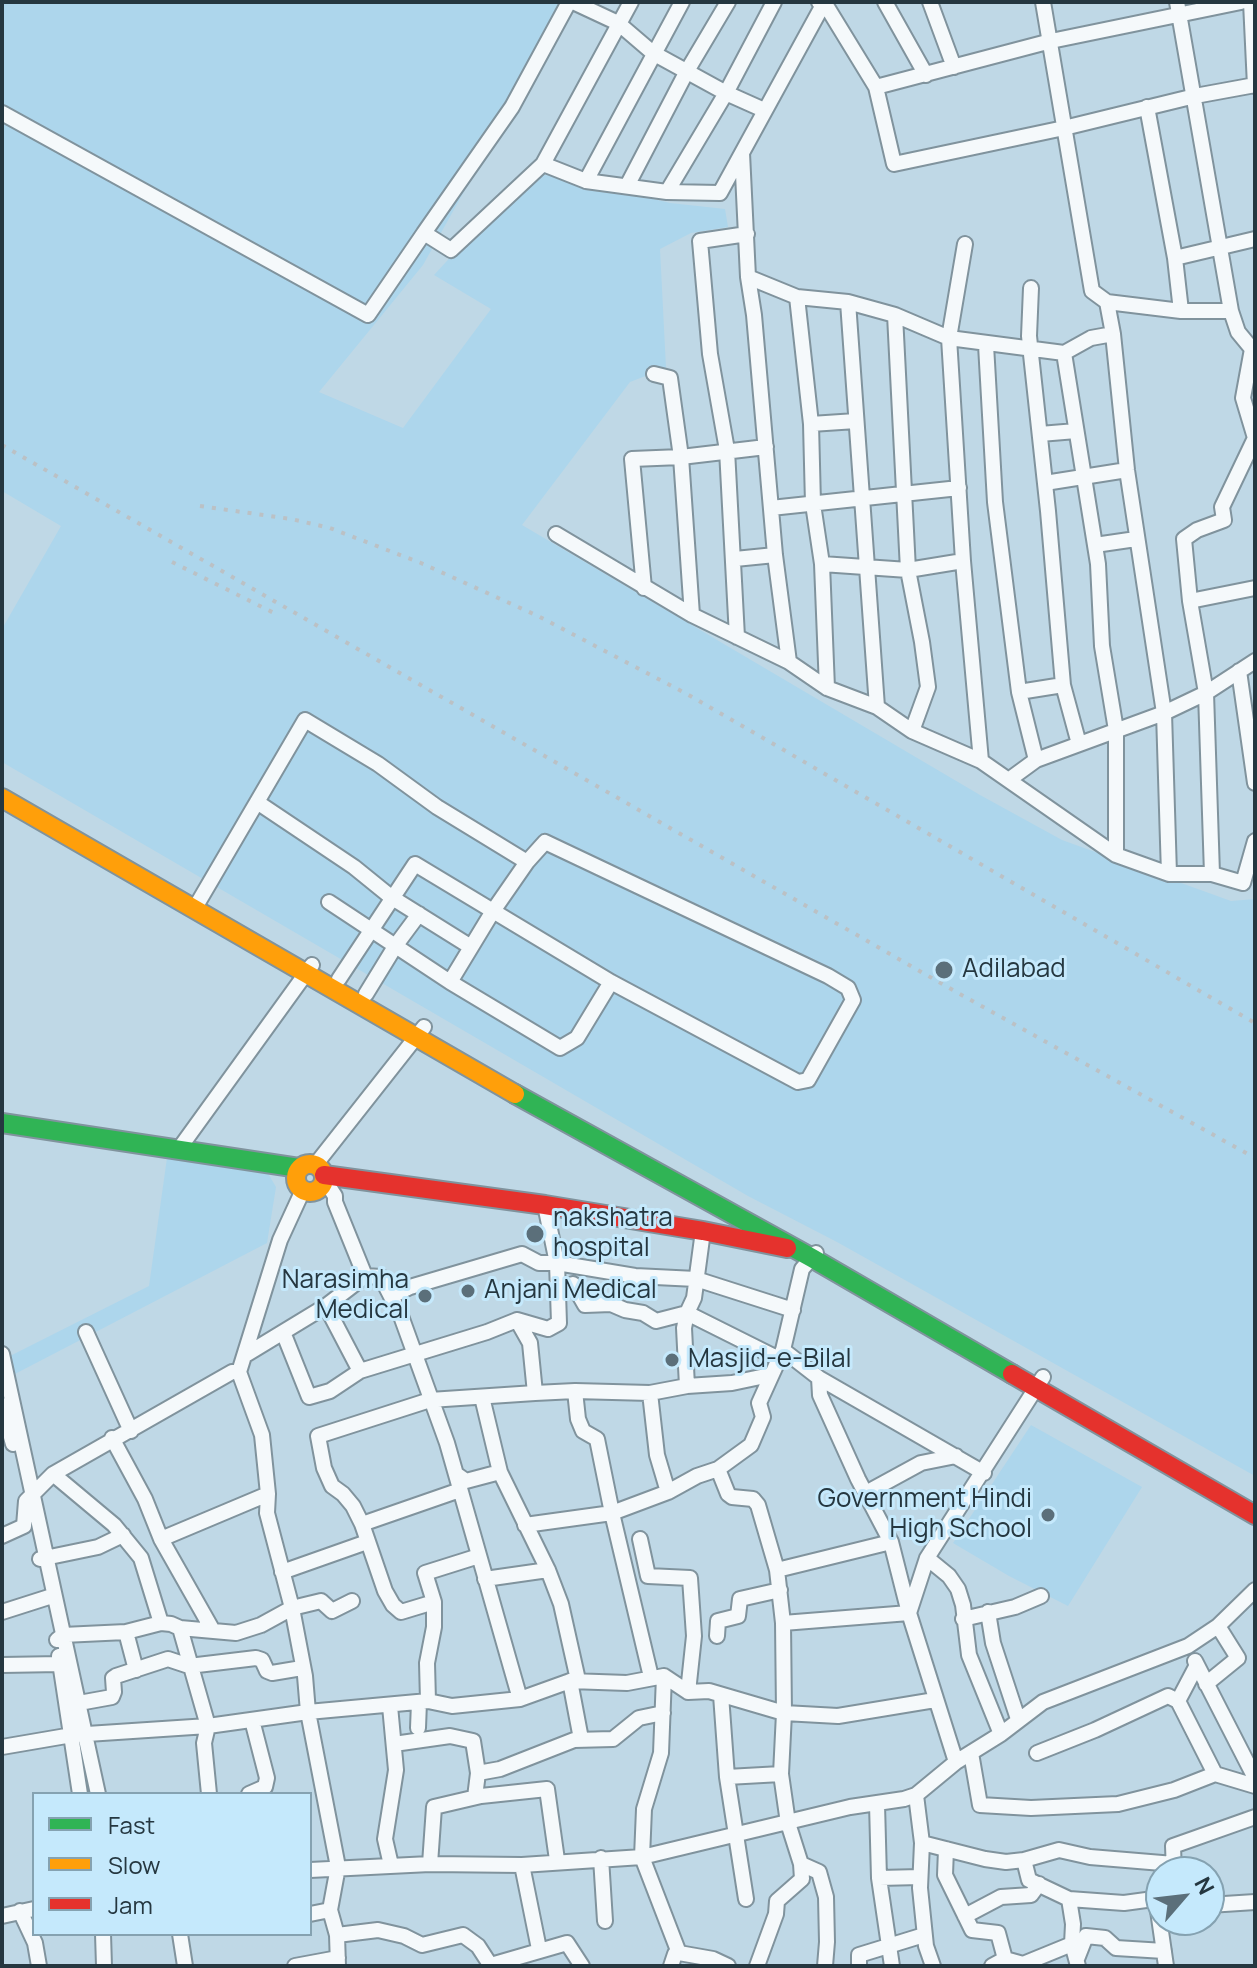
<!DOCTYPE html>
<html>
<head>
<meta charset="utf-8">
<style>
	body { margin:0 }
	#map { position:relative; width:1257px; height:1968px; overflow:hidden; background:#bfd8e6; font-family:Manrope,sans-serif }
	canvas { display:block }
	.frame { position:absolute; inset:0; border:4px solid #253740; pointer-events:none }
	.legend { position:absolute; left:32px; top:1792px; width:280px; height:144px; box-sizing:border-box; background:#c5e9fc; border:2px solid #85a2b1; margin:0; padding:10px 14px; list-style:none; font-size:24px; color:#253740 }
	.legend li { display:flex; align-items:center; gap:16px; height:40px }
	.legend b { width:40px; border:2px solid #85a2b1 }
	.north { position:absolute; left:1145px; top:1856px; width:80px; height:80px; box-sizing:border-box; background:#c5e9fc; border:2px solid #85a2b1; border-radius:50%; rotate:62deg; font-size:22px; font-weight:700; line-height:32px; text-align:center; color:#253740 }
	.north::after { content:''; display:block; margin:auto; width:28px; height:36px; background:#5b6f7a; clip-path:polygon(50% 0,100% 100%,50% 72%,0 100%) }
</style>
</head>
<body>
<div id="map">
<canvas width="1257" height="1968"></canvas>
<div class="frame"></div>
<ul class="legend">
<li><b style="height:10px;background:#30b455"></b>Fast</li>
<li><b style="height:10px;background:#ff9f0a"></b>Slow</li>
<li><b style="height:10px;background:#e5322d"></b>Jam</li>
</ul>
<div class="north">N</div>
</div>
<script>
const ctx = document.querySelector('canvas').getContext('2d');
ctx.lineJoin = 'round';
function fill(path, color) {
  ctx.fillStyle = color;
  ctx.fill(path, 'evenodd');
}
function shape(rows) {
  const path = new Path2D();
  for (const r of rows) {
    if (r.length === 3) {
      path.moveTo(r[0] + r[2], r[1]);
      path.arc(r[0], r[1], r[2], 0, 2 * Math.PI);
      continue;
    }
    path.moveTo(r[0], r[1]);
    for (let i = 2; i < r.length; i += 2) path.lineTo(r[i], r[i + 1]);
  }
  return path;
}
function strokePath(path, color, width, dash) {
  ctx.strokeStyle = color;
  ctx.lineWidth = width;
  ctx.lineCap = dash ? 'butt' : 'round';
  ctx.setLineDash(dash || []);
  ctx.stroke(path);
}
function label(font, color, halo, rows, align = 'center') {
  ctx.font = font + ' Manrope,sans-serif';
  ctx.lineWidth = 6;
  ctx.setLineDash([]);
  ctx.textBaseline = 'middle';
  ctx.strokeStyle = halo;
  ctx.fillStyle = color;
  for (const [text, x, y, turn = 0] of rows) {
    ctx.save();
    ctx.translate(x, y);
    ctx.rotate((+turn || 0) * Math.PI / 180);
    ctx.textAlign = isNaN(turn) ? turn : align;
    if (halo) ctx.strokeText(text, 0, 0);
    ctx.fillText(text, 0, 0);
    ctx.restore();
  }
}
const built = shape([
	[2,2,570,2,423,265,319,392,403,428,491,309,434,275,528,173,562,177,670,203,725,209,728,227,691,233,660,249,666,368,630,382,522,525,980,795,1062,840,1231,901,1255,899,1255,1476,837,1242,748,1196,2,762,2,629,61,526,2,491],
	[167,1158,266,1170,276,1187,267,1243,11,1376,8,1357,149,1286],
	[1031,1425,1142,1487,1068,1606,1009,1576,953,1543]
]);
const street = shape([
	[569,2,512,107,424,233,451,250,543,164,586,181,667,192,720,193,824,3,819,2],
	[573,2,618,23,653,53,726,93,764,110],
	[824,2,876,87,894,164,1064,128,1195,96,1255,85],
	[885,2,926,75],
	[930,2,954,67],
	[1043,2,1092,291,1107,302,1113,334,1127,470,1164,713,1169,874],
	[1177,2,1231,311,1238,332,1252,349,1243,398,1255,438],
	[1251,2,1255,86],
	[876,87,1051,41,1241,2],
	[1147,107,1175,258,1181,311],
	[2,113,368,315,424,233],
	[742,153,748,277,754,315,775,555,789,662],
	[543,164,631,2],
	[586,181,682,2],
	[627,186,687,71,728,2],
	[667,192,726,93,774,2],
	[965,244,949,338,963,561,981,761],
	[1175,258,1255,239],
	[748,277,797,297,848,302,895,315,949,338,1064,353],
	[1031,288,1029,336,1048,511,1063,685,1079,744],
	[797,297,811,424,813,504,822,564,827,688],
	[848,302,877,707],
	[1107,302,1181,311,1231,311],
	[895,315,908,570,922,642,928,687,912,731],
	[1113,334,1091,338,1064,353,1098,564,1102,646,1116,730,1116,855],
	[986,345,995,502,1019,692,1036,760],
	[654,374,670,378,681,457,692,615],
	[811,424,856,421],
	[1040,434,1076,431],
	[1045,483,1127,470],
	[771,508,959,488],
	[556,534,692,615,789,662,827,688,877,707,912,731,981,761,1116,855,1169,874,1212,874,1243,883,1255,841],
	[1095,545,1136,539],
	[735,559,775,555],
	[822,564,908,570,963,561],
	[644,588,632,459,681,457,766,447],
	[1190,601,1255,588],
	[737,637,727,450,710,354,700,241,747,234],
	[1239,671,1255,783],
	[1019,692,1063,685],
	[1010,779,1036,760,1164,713,1206,693,1255,661],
	[257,802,354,867,391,897,471,947],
	[1212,874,1206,693,1190,601,1184,539,1197,530,1224,520,1222,507,1255,438],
	[199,901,305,720,378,764,437,807,527,862],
	[329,902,450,982,560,1048,577,1038,611,982],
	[339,979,415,864,493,911,611,982,798,1082,808,1080,853,1000,848,988,828,976,545,842,527,862,493,911,450,982],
	[366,994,396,945,419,914],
	[179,1149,312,965],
	[316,1164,424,1027],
	[324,1179,335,1196,335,1202,365,1276],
	[303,1190,280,1240,239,1372,262,1435,268,1494,267,1513,292,1608,305,1676,308,1712,338,1867,330,1910,337,1935,338,1966],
	[545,1205,557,1263,559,1323,548,1329,517,1320,530,1343,535,1393,575,1391,578,1419,583,1431,597,1439,612,1513,651,1677],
	[386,1284,396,1294,410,1287,522,1254,539,1263,557,1263,635,1276,696,1279,793,1310],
	[556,1291,573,1284,585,1305,611,1304,625,1310,643,1313,656,1321,687,1313,779,1359],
	[86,1332,131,1431],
	[283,1332,309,1397,330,1391,360,1371,326,1306],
	[783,1350,819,1378,984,1473],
	[2,1354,98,1794],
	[247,1354,326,1306,365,1276,381,1277,401,1316,447,1443,520,1699,570,1681,627,1683,664,1676,688,1692,709,1691,784,1713,838,1716,935,1700],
	[360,1371,487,1332,517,1320],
	[819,1378,820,1395,858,1479,891,1542,909,1613,956,1762],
	[687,1386,684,1328,687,1313,694,1298,703,1231],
	[575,1391,650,1393,687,1386,732,1383,770,1375],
	[650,1393,657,1455,668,1492],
	[482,1397,500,1472,548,1570,561,1604,578,1680],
	[2,1405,13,1444],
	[112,1438,145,1499,161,1539,212,1629],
	[718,1469,728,1494,732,1497,753,1499,758,1505,777,1570,783,1623],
	[53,1474,114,1525,141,1558,161,1623,171,1624,180,1628,208,1726,204,1743,209,1794],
	[456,1474,466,1481,500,1472],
	[866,1493,921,1463,956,1456],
	[362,1524,353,1506,343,1494,332,1486,324,1468,318,1436,430,1400,535,1393],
	[525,1525,612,1513,668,1492,697,1476,718,1469,751,1445,763,1417,759,1403,783,1350,802,1269,816,1253],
	[2,1536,24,1526,26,1501,53,1474,232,1372,239,1372],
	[161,1539,268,1494],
	[640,1539,648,1576,690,1578,694,1636,688,1692],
	[927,1558,949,1576,958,1589,963,1605,969,1655,1001,1734],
	[40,1559,98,1547,123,1535],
	[777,1570,891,1542],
	[282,1572,367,1542],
	[485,1579,548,1570],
	[434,1602,401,1612,393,1605,385,1591,362,1524,460,1490],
	[2,1612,49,1597],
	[988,1612,993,1643,1018,1719],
	[963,1619,1015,1607,1041,1596],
	[180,1628,236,1633,261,1625,292,1608,321,1601,332,1611,352,1601],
	[126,1632,136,1670],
	[717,1636,718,1621,738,1616,740,1599,780,1590],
	[57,1640,63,1635,126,1632,161,1623],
	[59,1656,80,1794],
	[1195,1661,1255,1778],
	[2,1665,60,1664],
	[664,1676,661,1753,644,1809,642,1857,679,1953,675,1954,671,1966],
	[570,1681,581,1739],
	[1206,1684,1238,1658,1218,1626],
	[721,1695,727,1777,746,1899],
	[428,1701,427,1663,434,1627,434,1602,425,1573,479,1556],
	[1178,1701,1215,1774],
	[79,1703,112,1697,114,1692,113,1678,116,1676,168,1659,189,1666,256,1658,262,1660,267,1671,272,1673,302,1668],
	[390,1706,396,1770,385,1839,391,1865],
	[418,1728,419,1702],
	[394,1744,450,1736,473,1741,478,1773,475,1797],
	[2,1747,72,1735,208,1726,308,1712,428,1701,452,1706,520,1699],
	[971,1753,980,1805,1031,1808,1118,1804,1174,1790,1215,1774,1255,1786],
	[1037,1753,1095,1730,1168,1696,1178,1701,1197,1665],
	[478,1773,500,1769,574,1740,613,1739,639,1718,663,1713],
	[727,1777,781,1774],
	[249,1794,265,1787,267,1778,252,1720],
	[916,1795,922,1843,920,1888,926,1946,933,1966],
	[877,1804,879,1878,892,1966],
	[922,1843,985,1859,1006,1862,1024,1860,1029,1880,1069,1899,1073,1924,1072,1944,1078,1966],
	[946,1849,945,1875,972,1930,998,1933,1005,1959,992,1966],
	[601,1858,605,1921],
	[1024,1860,1059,1850,1090,1857,1174,1864],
	[430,1864,434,1807,481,1796,547,1789,557,1860],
	[801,1864,819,1872,826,1897,827,1942,825,1966],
	[522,1865,539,1949],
	[310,1870,430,1864,522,1865,642,1857,850,1807,904,1799,916,1795,956,1762,1001,1734,1043,1702,1188,1646,1218,1626,1255,1590],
	[1174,1872,1173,1846,1255,1817],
	[879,1878,920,1877],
	[1156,1897,1166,1966],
	[1069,1899,1124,1903,1161,1898],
	[1209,1905,1255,1902],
	[20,1911,35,1943,39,1966],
	[310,1914,330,1910],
	[2,1916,34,1909],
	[965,1916,1001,1897,1031,1895,1039,1884],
	[103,1934,104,1966],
	[180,1934,185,1966],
	[337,1935,378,1930,404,1936,422,1945,463,1935,478,1946,491,1966],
	[679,1953,713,1959,728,1966],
	[1005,1959,1023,1964,1072,1944],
	[1077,1959,1086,1936,1105,1938,1116,1948,1164,1951],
	[491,1965,567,1943,582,1966],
	[295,1966,338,1958],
	[757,1966,776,1914,777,1901,802,1879,801,1864,788,1823,781,1774,784,1713,783,1623,909,1613,927,1558,1043,1377],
	[859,1966,859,1955,924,1935]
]);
const fast = shape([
	[515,1094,812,1258,1012,1374],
	[2,1123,299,1168]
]);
const slow = shape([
	[2,798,515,1094],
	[310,1178,14]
]);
const jam = shape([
	[324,1175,545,1205,703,1231,787,1248],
	[1012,1374,1255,1515]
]);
const rail = shape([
	[2,445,958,993,1255,1158],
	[200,506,291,519,330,528,421,563,538,616,687,694,1255,1023],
	[172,562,274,613]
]);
const markers = [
	[944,970,10,"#5b6f7a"],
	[535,1234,10,"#5b6f7a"],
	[468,1291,8,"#5b6f7a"],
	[425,1296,8,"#5b6f7a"],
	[672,1360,8,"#5b6f7a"],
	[1048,1515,8,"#5b6f7a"]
];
const poiNames = [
	["Adilabad",962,970],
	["nakshatra",553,1219],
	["hospital",553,1249],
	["Narasimha",409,1281,"right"],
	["Medical",409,1311,"right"],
	["Anjani Medical",484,1291],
	["Masjid-e-Bilal",688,1360],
	["Government Hindi",1032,1500,"right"],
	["High School",1032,1530,"right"]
];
fill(built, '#add6ec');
strokePath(street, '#80939d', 18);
strokePath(fast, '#80939d', 22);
strokePath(slow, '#80939d', 22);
strokePath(jam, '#80939d', 22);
strokePath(street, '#f5f9fb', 14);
strokePath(fast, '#30b455', 18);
strokePath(slow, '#ff9f0a', 18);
strokePath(jam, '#e5322d', 18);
strokePath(rail, '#bbc1c5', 4, [4, 8]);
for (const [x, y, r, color] of markers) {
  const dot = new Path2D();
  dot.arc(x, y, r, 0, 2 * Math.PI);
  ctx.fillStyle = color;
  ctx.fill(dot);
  strokePath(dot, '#c5e9fc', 3);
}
label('26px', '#253740', '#c5e9fc', poiNames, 'left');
</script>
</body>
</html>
